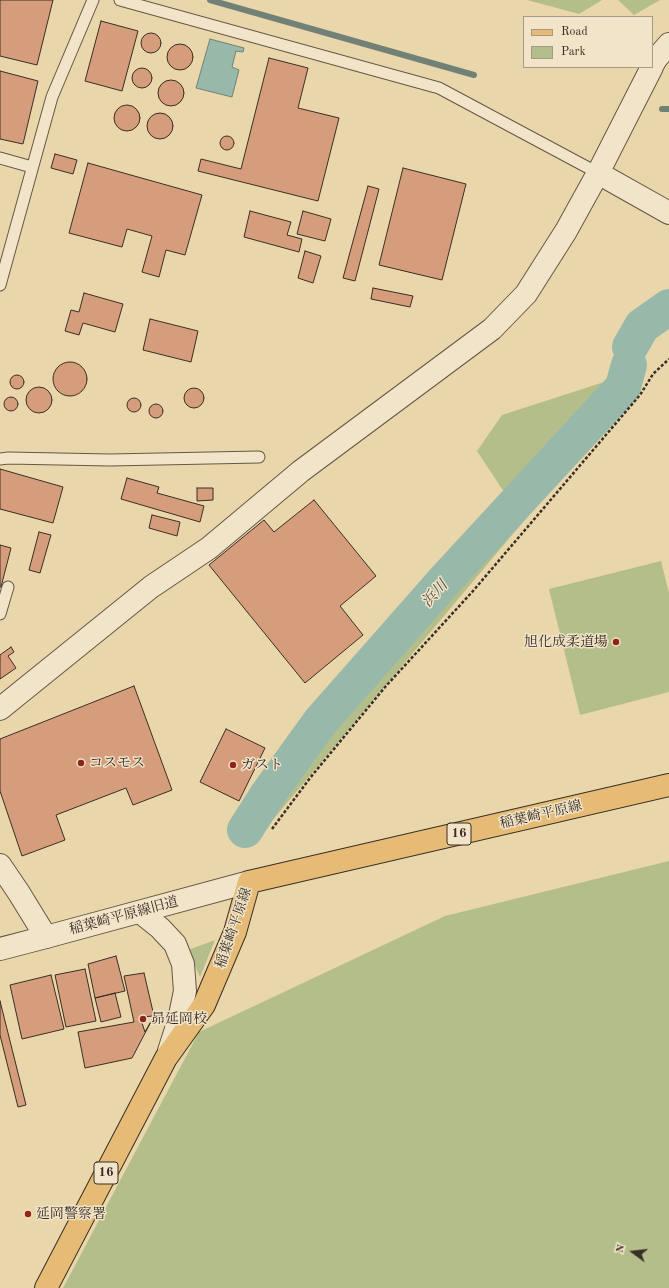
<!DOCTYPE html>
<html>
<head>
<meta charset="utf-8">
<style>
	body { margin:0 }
	#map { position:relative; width:669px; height:1288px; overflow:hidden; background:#ead6ab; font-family:"Old Standard TT",serif }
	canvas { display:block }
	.legend { position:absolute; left:523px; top:16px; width:130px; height:52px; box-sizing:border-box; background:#f1e4c8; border:1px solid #a79b87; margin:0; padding:5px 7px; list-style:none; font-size:12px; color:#382e25 }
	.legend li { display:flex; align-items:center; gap:8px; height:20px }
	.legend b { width:20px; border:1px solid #a79b87 }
	.north { position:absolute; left:613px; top:1232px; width:40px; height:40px; -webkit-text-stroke:3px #f1e4c8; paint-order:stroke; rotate:285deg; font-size:11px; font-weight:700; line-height:16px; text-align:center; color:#382e25 }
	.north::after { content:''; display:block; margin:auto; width:14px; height:18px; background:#382e25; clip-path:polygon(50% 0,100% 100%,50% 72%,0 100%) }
</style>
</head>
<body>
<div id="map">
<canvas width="669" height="1288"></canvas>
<ul class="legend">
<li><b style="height:5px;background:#e5bb76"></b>Road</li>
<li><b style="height:11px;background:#b4be8b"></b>Park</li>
</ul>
<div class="north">N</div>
</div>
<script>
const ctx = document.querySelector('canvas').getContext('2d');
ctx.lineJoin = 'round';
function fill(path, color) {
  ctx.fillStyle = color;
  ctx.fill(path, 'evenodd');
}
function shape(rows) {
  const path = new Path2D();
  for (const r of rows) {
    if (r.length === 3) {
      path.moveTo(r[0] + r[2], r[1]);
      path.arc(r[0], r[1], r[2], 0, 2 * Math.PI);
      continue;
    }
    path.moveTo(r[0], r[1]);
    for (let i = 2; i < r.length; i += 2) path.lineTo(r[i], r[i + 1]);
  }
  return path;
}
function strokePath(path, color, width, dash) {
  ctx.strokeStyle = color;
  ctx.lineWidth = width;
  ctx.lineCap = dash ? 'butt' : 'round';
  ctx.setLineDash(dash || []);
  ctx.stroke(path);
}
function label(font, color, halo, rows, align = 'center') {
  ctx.font = font + ' "Old Standard TT","Noto Serif JP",serif';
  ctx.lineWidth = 3;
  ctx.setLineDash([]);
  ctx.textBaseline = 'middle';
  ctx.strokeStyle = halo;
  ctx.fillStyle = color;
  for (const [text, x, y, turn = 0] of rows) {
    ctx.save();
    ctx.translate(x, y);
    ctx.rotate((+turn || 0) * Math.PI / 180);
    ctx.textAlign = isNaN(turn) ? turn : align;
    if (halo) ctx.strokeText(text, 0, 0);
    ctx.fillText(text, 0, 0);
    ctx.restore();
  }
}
const green = shape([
	[527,0,602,0,579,14],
	[618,0,660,0,634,15],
	[669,295,669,324,663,322,642,348,623,351,629,330],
	[635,372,636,392,512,535,266,828,252,828,291,755,504,492,477,451,502,415],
	[661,561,669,593,669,692,580,715,549,589],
	[669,861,669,1288,63,1288,199,1032,445,916],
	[215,940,200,977,188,950]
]);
const water = shape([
	[210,39,244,48,243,52,236,51,232,67,239,70,232,97,196,88,210,39]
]);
const stream = shape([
	[210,0,474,75],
	[662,109,669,109]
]);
const river = shape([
	[630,347,642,326,669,307],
	[245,830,268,794,320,722,446,579,623,387,629,365]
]);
const building = shape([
	[0,0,53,0,37,65,0,56,0,0],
	[101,21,138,31,122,91,85,81,101,21],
	[151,43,10],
	[180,57,13],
	[269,58,308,68,298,108,339,118,318,201,198,171,201,159,241,169,269,58],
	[142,78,10],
	[0,71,38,81,23,144,0,139,0,71],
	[171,93,13],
	[127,118,13],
	[160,126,13],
	[227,143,7],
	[55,154,77,160,73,174,51,168,55,154],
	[88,163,202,195,185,255,166,250,159,277,142,272,152,236,127,229,122,247,69,233,88,163],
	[403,168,466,184,442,280,379,265,403,168],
	[368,186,379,189,355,281,343,278,368,186],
	[250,211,291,222,287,235,302,239,299,252,244,237,250,211],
	[303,211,331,219,325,241,297,234,303,211],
	[305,251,321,256,313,283,298,278,305,251],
	[373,288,413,296,410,307,371,299,373,288],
	[84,293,123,304,115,332,83,323,79,335,65,331,71,310,79,312,84,293],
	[150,319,198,331,191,362,143,350,150,319],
	[70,379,17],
	[17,382,7],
	[39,400,13],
	[194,398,10],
	[11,404,7],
	[134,405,7],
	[156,411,7],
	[0,469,63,487,53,523,0,509,0,469],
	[127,478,159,487,157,493,204,506,200,522,121,499,127,478],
	[197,488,213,488,213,500,197,501,197,488],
	[314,500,376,576,340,606,363,635,305,683,209,565,264,520,274,532,314,500],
	[152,515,180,522,177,536,149,528,152,515],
	[39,532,51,535,40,573,29,570,39,532],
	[0,545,11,548,1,587,0,587,0,545],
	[11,647,14,652,8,656,16,668,0,679,0,655,11,647],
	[134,686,172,790,133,805,126,788,56,815,65,840,22,856,0,791,0,739,134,686],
	[226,729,265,748,239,801,200,782,226,729],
	[116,956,125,991,95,998,88,964,116,956],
	[85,969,96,1021,66,1027,55,975,85,969],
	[144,973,154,1016,132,1058,85,1068,78,1032,134,1022,124,976,144,973],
	[51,975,64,1029,22,1039,10,985,51,975],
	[115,993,121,1017,101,1022,95,998,115,993],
	[0,1001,26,1105,18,1107,0,1035,0,1001],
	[154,1016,145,1032,140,1017,154,1016]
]);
const path = shape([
	[272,829,310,778,386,686,473,591,640,395,653,374,669,359]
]);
const service = shape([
	[120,0,439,88,598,173],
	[0,158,32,167],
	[0,285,52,97,93,0],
	[0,459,8,458,110,460,259,457],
	[0,614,8,587]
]);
const minor = shape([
	[598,173,669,213],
	[0,865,19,893,46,937]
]);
const tertiary = shape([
	[652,66,656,59,669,44],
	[0,709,151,587,209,548,301,471,492,329,526,294,566,231,598,173,652,67],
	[140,912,160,928,175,944,183,964,185,991,179,1020,169,1051],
	[0,949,46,937,249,882]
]);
const primary = shape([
	[46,1288,166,1058,204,1005,235,932,249,882,669,785]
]);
const markers = [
	[616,642,4,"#8f2418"],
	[81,763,4,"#8f2418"],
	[233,765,4,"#8f2418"],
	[143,1019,4,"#8f2418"],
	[28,1214,4,"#8f2418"]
];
const shields = [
	[459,834,24],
	[106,1173,24]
];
const shieldNames = [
	["16",459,834],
	["16",106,1173]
];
const poiNames = [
	["旭化成柔道場",608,642,"right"],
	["コスモス",89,763],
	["ガスト",241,765],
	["昴延岡校",151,1019],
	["延岡警察署",36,1214]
];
const streetNames = [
	["稲葉崎平原線",541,815,-13],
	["稲葉崎平原線旧道",124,916,-15],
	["稲葉崎平原線",234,928,-71]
];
const waterNames = [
	["浜川",435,594,-48]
];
fill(green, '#b4be8b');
fill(water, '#98b9aa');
strokePath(water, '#728175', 1);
strokePath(stream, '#728175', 6);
strokePath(river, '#98b9aa', 36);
fill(building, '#d69d7c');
strokePath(building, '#382e25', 1);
strokePath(service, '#645846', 13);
strokePath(minor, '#645846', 24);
strokePath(tertiary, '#645846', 24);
strokePath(primary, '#382e25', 24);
strokePath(path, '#382e25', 2.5, [3, 2]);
strokePath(service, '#f1e4c8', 11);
strokePath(minor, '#f1e4c8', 22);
strokePath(tertiary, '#f1e4c8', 22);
strokePath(primary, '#e5bb76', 22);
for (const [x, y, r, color] of markers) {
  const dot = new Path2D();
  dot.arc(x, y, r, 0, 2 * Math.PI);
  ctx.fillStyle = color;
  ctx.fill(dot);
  strokePath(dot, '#f1e4c8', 1.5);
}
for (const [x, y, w] of shields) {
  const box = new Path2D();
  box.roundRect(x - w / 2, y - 11, w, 22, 3);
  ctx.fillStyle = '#f1e4c8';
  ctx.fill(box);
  strokePath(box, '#382e25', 1);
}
label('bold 13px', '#382e25', null, shieldNames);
label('14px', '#382e25', '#f1e4c8', poiNames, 'left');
label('14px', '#382e25', '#f1e4c8', streetNames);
label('italic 15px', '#4b4a40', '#f1e4c8', waterNames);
</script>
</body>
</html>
